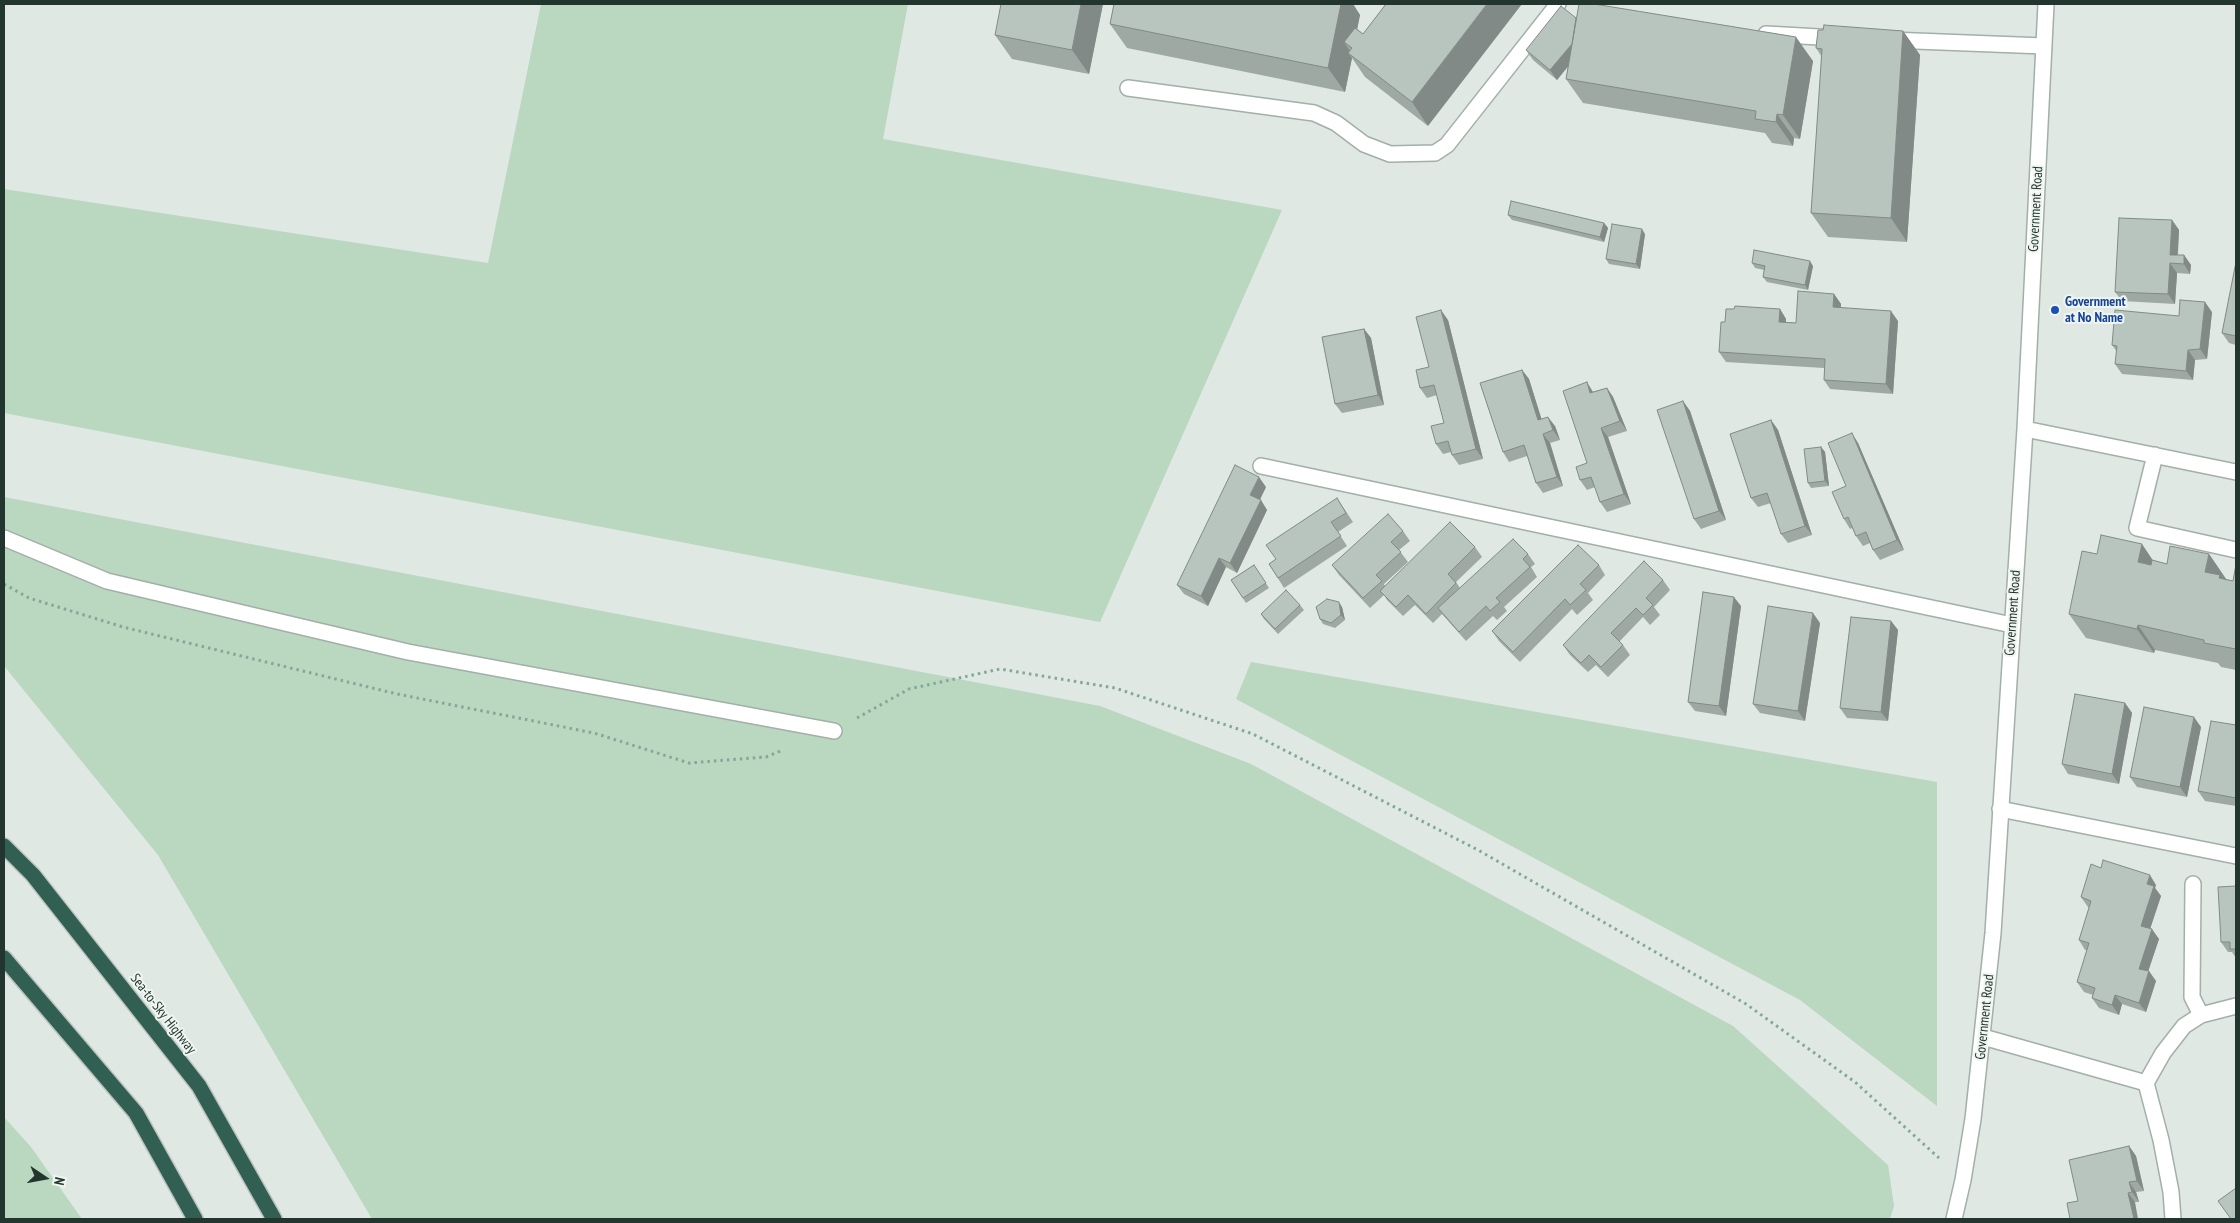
<!DOCTYPE html>
<html>
<head>
<meta charset="utf-8">
<style>
	body { margin:0 }
	#map { position:relative; width:2240px; height:1223px; overflow:hidden; background:#dfe8e3; font-family:"PT Sans Narrow",sans-serif }
	canvas { display:block }
	.frame { position:absolute; inset:0; border:5px solid #22362f; pointer-events:none }
	.north { position:absolute; left:20px; top:1153px; width:50px; height:50px; -webkit-text-stroke:4px #eff5f1; paint-order:stroke; rotate:102deg; font-size:14px; font-weight:700; line-height:20px; text-align:center; color:#22362f }
	.north::after { content:''; display:block; margin:auto; width:18px; height:22px; background:#22362f; clip-path:polygon(50% 0,100% 100%,50% 72%,0 100%) }
</style>
</head>
<body>
<div id="map">
<canvas width="2240" height="1223"></canvas>
<div class="frame"></div>
<div class="north">N</div>
</div>
<script>
const ctx = document.querySelector('canvas').getContext('2d');
ctx.lineJoin = 'round';
function fill(path, color) {
  ctx.fillStyle = color;
  ctx.fill(path, 'evenodd');
}
function shape(rows) {
  const path = new Path2D();
  for (const r of rows) {
    path.moveTo(r[0], r[1]);
    for (let i = 2; i < r.length; i += 2) path.lineTo(r[i], r[i + 1]);
  }
  return path;
}
function strokePath(path, color, width, dash) {
  ctx.strokeStyle = color;
  ctx.lineWidth = width;
  ctx.lineCap = dash ? 'butt' : 'round';
  ctx.setLineDash(dash || []);
  ctx.stroke(path);
}
function label(font, color, halo, rows, align = 'center') {
  ctx.font = font + ' "PT Sans Narrow",sans-serif';
  ctx.lineWidth = 4;
  ctx.setLineDash([]);
  ctx.textBaseline = 'middle';
  ctx.strokeStyle = halo;
  ctx.fillStyle = color;
  for (const [text, x, y, turn = 0] of rows) {
    ctx.save();
    ctx.translate(x, y);
    ctx.rotate((+turn || 0) * Math.PI / 180);
    ctx.textAlign = isNaN(turn) ? turn : align;
    if (halo) ctx.strokeText(text, 0, 0);
    ctx.fillText(text, 0, 0);
    ctx.restore();
  }
}
const green = shape([
	[541,4,908,4,883,139,1282,210,1100,622,4,413,4,189,488,263],
	[4,497,1100,706,1251,764,1733,1026,1888,1165,1894,1206,1890,1219,372,1219,158,855,4,666],
	[1251,662,1937,782,1937,1106,1800,1000,1236,699],
	[4,1117,31,1147,82,1219,4,1219]
]);
const path = shape([
	[4,584,29,598,123,627,397,694,594,733,689,763,766,757,783,750],
	[857,718,909,689,1000,669,1115,688,1253,734,1478,850,1746,1004,1855,1082,1939,1158]
]);
const minor = shape([
	[1766,34,1837,38],
	[1890,40,2044,46],
	[1128,88,1314,113,1336,123,1364,144,1390,154,1435,153,1447,145,1558,4],
	[2025,429,2236,472],
	[2155,455,2137,528,2236,550],
	[1261,466,2012,625],
	[4,538,107,581,408,652,834,731],
	[2000,809,2236,856],
	[2193,884,2192,997,2201,1015],
	[1983,1037,2146,1083,2161,1140,2171,1192,2173,1219],
	[2146,1083,2163,1053,2184,1026,2201,1015,2236,1006],
	[1954,1219,1963,1180,1973,1119,1993,933,2025,429,2046,4]
]);
const highway = shape([
	[4,846,33,875,199,1086,274,1219],
	[4,958,136,1113,195,1219]
]);
const wall = shape([
	[1103,4,1089,74,1012,59,995,35],
	[1114,4,1353,4,1360,15,1357,29,1363,34,1386,4,1428,126,1365,77,1352,58,1345,92,1127,48,1110,24],
	[1576,18,1813,61,1800,139,1794,138,1793,146,1772,143,1765,133,1583,103,1566,79,1568,66,1557,80,1533,60,1526,50],
	[1903,31,1920,55,1907,242,1828,237,1811,213,1822,57,1816,48],
	[1508,215,1604,223,1608,228,1604,242,1512,220],
	[2172,220,2179,230,2178,255,2184,255,2191,265,2190,274,2177,273,2175,304,2122,301,2115,292],
	[1645,234,1640,269,1609,264,1606,259],
	[2236,262,2236,345,2229,343,2222,333],
	[1752,263,1813,266,1808,290,1767,282,1763,277,1764,270,1755,268],
	[1834,294,1841,304,1841,308,1898,321,1893,394,1830,389,1824,380,1824,368,1726,362,1719,352,1725,322,1734,309,1780,309,1786,319,1786,322,1796,323],
	[2212,312,2207,359,2195,360,2193,380,2122,374,2115,364,2117,352,2112,345,2179,316],
	[1448,320,1483,459,1459,465,1452,455,1451,452,1443,454,1436,444,1444,423,1437,395,1427,398,1420,388],
	[1364,329,1371,338,1384,405,1342,413,1335,404],
	[1522,370,1529,379,1541,419,1555,426,1560,440,1550,443,1563,486,1543,493,1536,483,1527,456,1509,462,1503,452],
	[1607,388,1613,397,1627,431,1608,437,1631,504,1607,512,1600,502,1595,487,1587,490,1580,480,1587,463,1593,392],
	[1683,401,1690,411,1726,520,1701,529,1694,519],
	[1771,420,1778,430,1812,535,1788,543,1781,534,1771,503,1758,507,1751,498],
	[1858,443,1904,550,1880,560,1873,550,1870,543,1863,546,1856,536,1852,528,1850,529,1844,519,1846,486],
	[1821,447,1825,452,1829,486,1811,488,1808,483],
	[1266,487,1260,500,1267,510,1237,573,1226,567,1208,606,1184,594,1177,585],
	[1337,498,1353,522,1338,532,1347,546,1284,588,1269,564,1276,559],
	[1403,531,1410,541,1399,550,1408,562,1384,584,1385,586,1475,547,1482,557,1456,582,1460,588,1528,554,1535,564,1531,567,1537,577,1504,607,1507,611,1497,620,1493,616,1466,641,1442,614,1433,623,1415,605,1403,616,1387,600,1384,595,1370,608,1339,575,1332,565],
	[2097,554,2153,561,2167,564,2209,554,2226,579,2233,581,2236,564,2236,670,2221,667,2218,663,2155,650,2154,653,2086,638,2069,614],
	[1254,565,1269,588,1246,603,1231,580],
	[1599,565,1605,575,1588,593,1593,600,1577,615,1572,609,1520,662,1499,641,1492,631],
	[1663,580,1670,590,1654,607,1660,615,1650,625,1643,617,1619,642,1623,645,1630,655,1608,677,1596,665,1588,672,1570,655,1563,645],
	[1300,605,1304,610,1278,634,1264,619,1261,614],
	[1741,606,1726,716,1695,711,1688,702],
	[1342,607,1345,620,1335,628,1323,624,1320,619],
	[1891,621,1898,630,1888,721,1847,718,1840,708],
	[1820,623,1805,721,1760,713,1753,704],
	[2125,703,2132,713,2119,784,2068,774,2062,764],
	[2236,725,2236,806,2205,801,2198,791],
	[2201,727,2187,797,2137,787,2130,777],
	[2156,885,2155,888,2161,896,2150,929,2159,939,2148,971,2156,981,2146,1012,2122,1004,2119,1015,2099,1008,2092,998,2093,995,2084,992,2077,982,2087,950,2085,950,2079,940,2089,908,2088,907,2081,897],
	[2236,886,2236,958,2232,952,2228,952,2221,942],
	[2129,1146,2136,1156,2144,1191,2136,1192,2139,1202,2135,1202,2078,1201]
]);
const shadedWall = shape([
	[1081,4,1103,4,1089,74,1072,50],
	[1341,4,1353,4,1360,15,1353,50,1352,48,1344,42,1352,54,1348,53,1352,58,1345,92,1328,68],
	[1487,4,1522,4,1428,126,1412,102],
	[1586,27,1593,36,1557,80,1550,70],
	[1903,31,1920,55,1907,242,1891,218],
	[1796,37,1813,61,1800,139,1783,115],
	[1777,114,1794,138,1793,146,1776,122],
	[2172,220,2179,230,2177,264,2170,255],
	[1604,223,1608,228,1604,242,1600,237],
	[1642,229,1645,234,1640,269,1636,264],
	[2184,255,2191,265,2190,274,2184,264],
	[1810,261,1813,266,1808,290,1805,285],
	[2170,263,2177,273,2175,304,2168,294],
	[1834,294,1841,304,1840,317,1833,307],
	[2205,302,2212,312,2207,359,2200,349],
	[1780,309,1786,319,1785,332,1779,322],
	[1441,310,1448,320,1483,459,1476,449],
	[1891,311,1898,321,1893,394,1886,384],
	[1364,329,1371,338,1384,405,1378,395],
	[2188,350,2195,360,2193,380,2186,371],
	[1522,370,1529,379,1545,430,1538,420],
	[1587,382,1593,392,1590,393],
	[1607,388,1613,397,1627,431,1620,421],
	[1683,401,1690,411,1726,520,1719,511],
	[1548,417,1555,426,1560,440,1553,430],
	[1771,420,1778,430,1812,535,1805,526],
	[1601,428,1608,437,1631,504,1624,494],
	[1852,433,1858,443,1904,550,1897,540],
	[1543,434,1550,443,1563,486,1557,477],
	[1821,447,1825,452,1829,486,1825,481],
	[1259,477,1266,487,1257,505,1250,495],
	[1261,500,1267,510,1237,573,1230,563],
	[2142,544,2158,568,2138,562],
	[2209,554,2226,579,2225,582,2205,572],
	[1219,558,1226,567,1208,606,1201,596],
	[1734,597,1741,606,1726,716,1719,706],
	[1339,602,1342,607,1345,620,1341,615],
	[1813,613,1820,623,1805,721,1798,711],
	[1891,621,1898,630,1888,721,1881,712],
	[2138,625,2155,650,2154,653,2137,629],
	[2125,703,2132,713,2119,784,2112,774],
	[2194,717,2201,727,2187,797,2180,787],
	[2150,875,2156,885,2155,888,2161,896,2148,935,2141,926,2147,884],
	[2152,929,2159,939,2146,978,2139,969],
	[2149,971,2156,981,2146,1012,2139,1003],
	[2115,995,2122,1004,2119,1015,2112,1005],
	[2129,1146,2136,1156,2144,1191,2137,1181],
	[2129,1182,2136,1192,2139,1202,2132,1192],
	[2128,1193,2135,1202,2138,1219,2134,1219]
]);
const building = shape([
	[1001,4,1081,4,1072,50,995,35,1001,4],
	[1114,4,1341,4,1328,68,1110,24,1114,4],
	[1386,4,1487,4,1412,102,1348,53,1352,48,1344,42,1355,28,1363,34,1386,4],
	[1579,4,1594,4,1796,37,1783,115,1777,114,1776,122,1755,119,1756,111,1566,79,1579,4],
	[1561,6,1576,18,1572,44,1550,70,1526,50,1561,6],
	[1824,25,1903,31,1891,218,1811,213,1822,49,1816,48,1818,30,1823,30,1824,25],
	[1511,201,1604,223,1600,237,1508,215,1511,201],
	[2119,218,2172,220,2170,255,2184,255,2184,264,2170,263,2168,294,2115,292,2119,218],
	[1612,224,1642,229,1636,264,1606,259,1612,224],
	[1754,250,1810,261,1805,285,1763,277,1765,266,1752,263,1754,250],
	[2236,262,2236,336,2222,333,2236,262],
	[1798,291,1834,294,1833,307,1891,311,1886,384,1824,380,1825,359,1719,352,1721,322,1725,322,1726,309,1734,309,1735,306,1780,309,1779,322,1796,323,1798,291],
	[2180,300,2205,302,2200,349,2188,350,2186,371,2115,364,2117,346,2112,345,2115,310,2179,316,2180,300],
	[1441,310,1476,449,1452,455,1448,441,1436,444,1431,426,1444,423,1434,385,1420,388,1416,370,1429,367,1416,317,1441,310],
	[1364,329,1378,395,1335,404,1322,337,1364,329],
	[1522,370,1538,420,1548,417,1553,430,1543,434,1557,477,1536,483,1524,445,1503,452,1480,383,1522,370],
	[1587,382,1590,393,1607,388,1620,421,1601,428,1624,494,1600,502,1591,477,1580,480,1576,467,1587,463,1563,391,1587,382],
	[1683,401,1719,511,1694,519,1657,410,1683,401],
	[1771,420,1805,526,1781,534,1767,493,1751,498,1730,434,1771,420],
	[1852,433,1897,540,1873,550,1866,532,1856,536,1848,517,1844,519,1832,492,1846,486,1828,443,1852,433],
	[1821,447,1825,481,1808,483,1804,449,1821,447],
	[1235,465,1259,477,1250,495,1261,500,1230,563,1219,558,1201,596,1177,585,1235,465],
	[1337,498,1346,513,1331,522,1341,536,1278,578,1269,564,1276,559,1266,545,1337,498],
	[1388,514,1403,531,1391,542,1401,552,1376,575,1382,581,1363,598,1332,565,1388,514],
	[1450,522,1475,547,1448,574,1456,583,1426,614,1408,595,1396,607,1380,591,1450,522],
	[2101,535,2142,544,2138,562,2151,565,2152,560,2167,564,2170,546,2209,554,2205,572,2220,575,2219,578,2233,581,2236,564,2236,649,2204,643,2204,640,2138,625,2137,629,2069,614,2082,551,2097,554,2101,535],
	[1513,539,1528,554,1523,559,1530,567,1496,598,1500,602,1490,611,1486,606,1459,632,1438,608,1513,539],
	[1578,545,1599,565,1580,584,1586,590,1570,605,1565,599,1513,652,1492,631,1578,545],
	[1644,561,1663,580,1646,598,1653,605,1643,615,1636,608,1611,633,1623,645,1601,667,1589,655,1581,663,1563,645,1644,561],
	[1254,565,1266,583,1243,598,1231,580,1254,565],
	[1286,590,1300,605,1275,629,1261,614,1286,590],
	[1703,592,1734,597,1719,706,1688,702,1703,592],
	[1327,599,1339,602,1341,615,1331,623,1320,619,1316,607,1327,599],
	[1768,606,1813,613,1798,711,1753,704,1768,606],
	[1851,617,1891,621,1881,712,1840,708,1851,617],
	[2075,694,2125,703,2112,774,2062,764,2075,694],
	[2144,707,2194,717,2180,787,2130,777,2144,707],
	[2211,721,2236,725,2236,798,2198,791,2211,721],
	[2103,860,2150,875,2147,884,2154,886,2141,926,2152,929,2139,969,2149,971,2139,1003,2115,995,2112,1005,2092,998,2095,988,2077,982,2089,943,2079,940,2091,901,2081,897,2091,864,2101,868,2103,860],
	[2236,886,2236,949,2230,949,2230,942,2221,942,2218,887,2236,886],
	[2129,1146,2137,1181,2129,1182,2132,1192,2128,1193,2134,1219,2070,1219,2067,1203,2078,1201,2069,1160,2129,1146],
	[2236,1188,2236,1219,2231,1219,2218,1201,2236,1188]
]);
const markers = [
	[2055,310,5,"#1a4fb4"]
];
const streetNames = [
	["Government Road",2036,209,-87],
	["Government Road",2013,613,-86],
	["Sea-to-Sky Highway",163,1014,52],
	["Government Road",1985,1017,-84]
];
const transitNames = [
	["Government",2065,302],
	["at No Name",2065,318]
];
fill(green, '#bad7bf');
strokePath(minor, '#a3afa9', 18);
strokePath(highway, '#bdc3c1', 18);
strokePath(path, '#83a899', 3, [2.5, 4]);
strokePath(minor, '#fff', 15);
strokePath(highway, '#315f51', 15);
fill(wall, '#9ea9a4');
fill(shadedWall, '#818a86');
fill(building, '#b8c5bf');
strokePath(building, '#818a86', 1);
for (const [x, y, r, color] of markers) {
  const dot = new Path2D();
  dot.arc(x, y, r, 0, 2 * Math.PI);
  ctx.fillStyle = color;
  ctx.fill(dot);
  strokePath(dot, '#eff5f1', 2);
}
label('14px', '#22362f', '#eff5f1', streetNames);
label('bold 14px', '#164399', '#eff5f1', transitNames, 'left');
</script>
</body>
</html>
